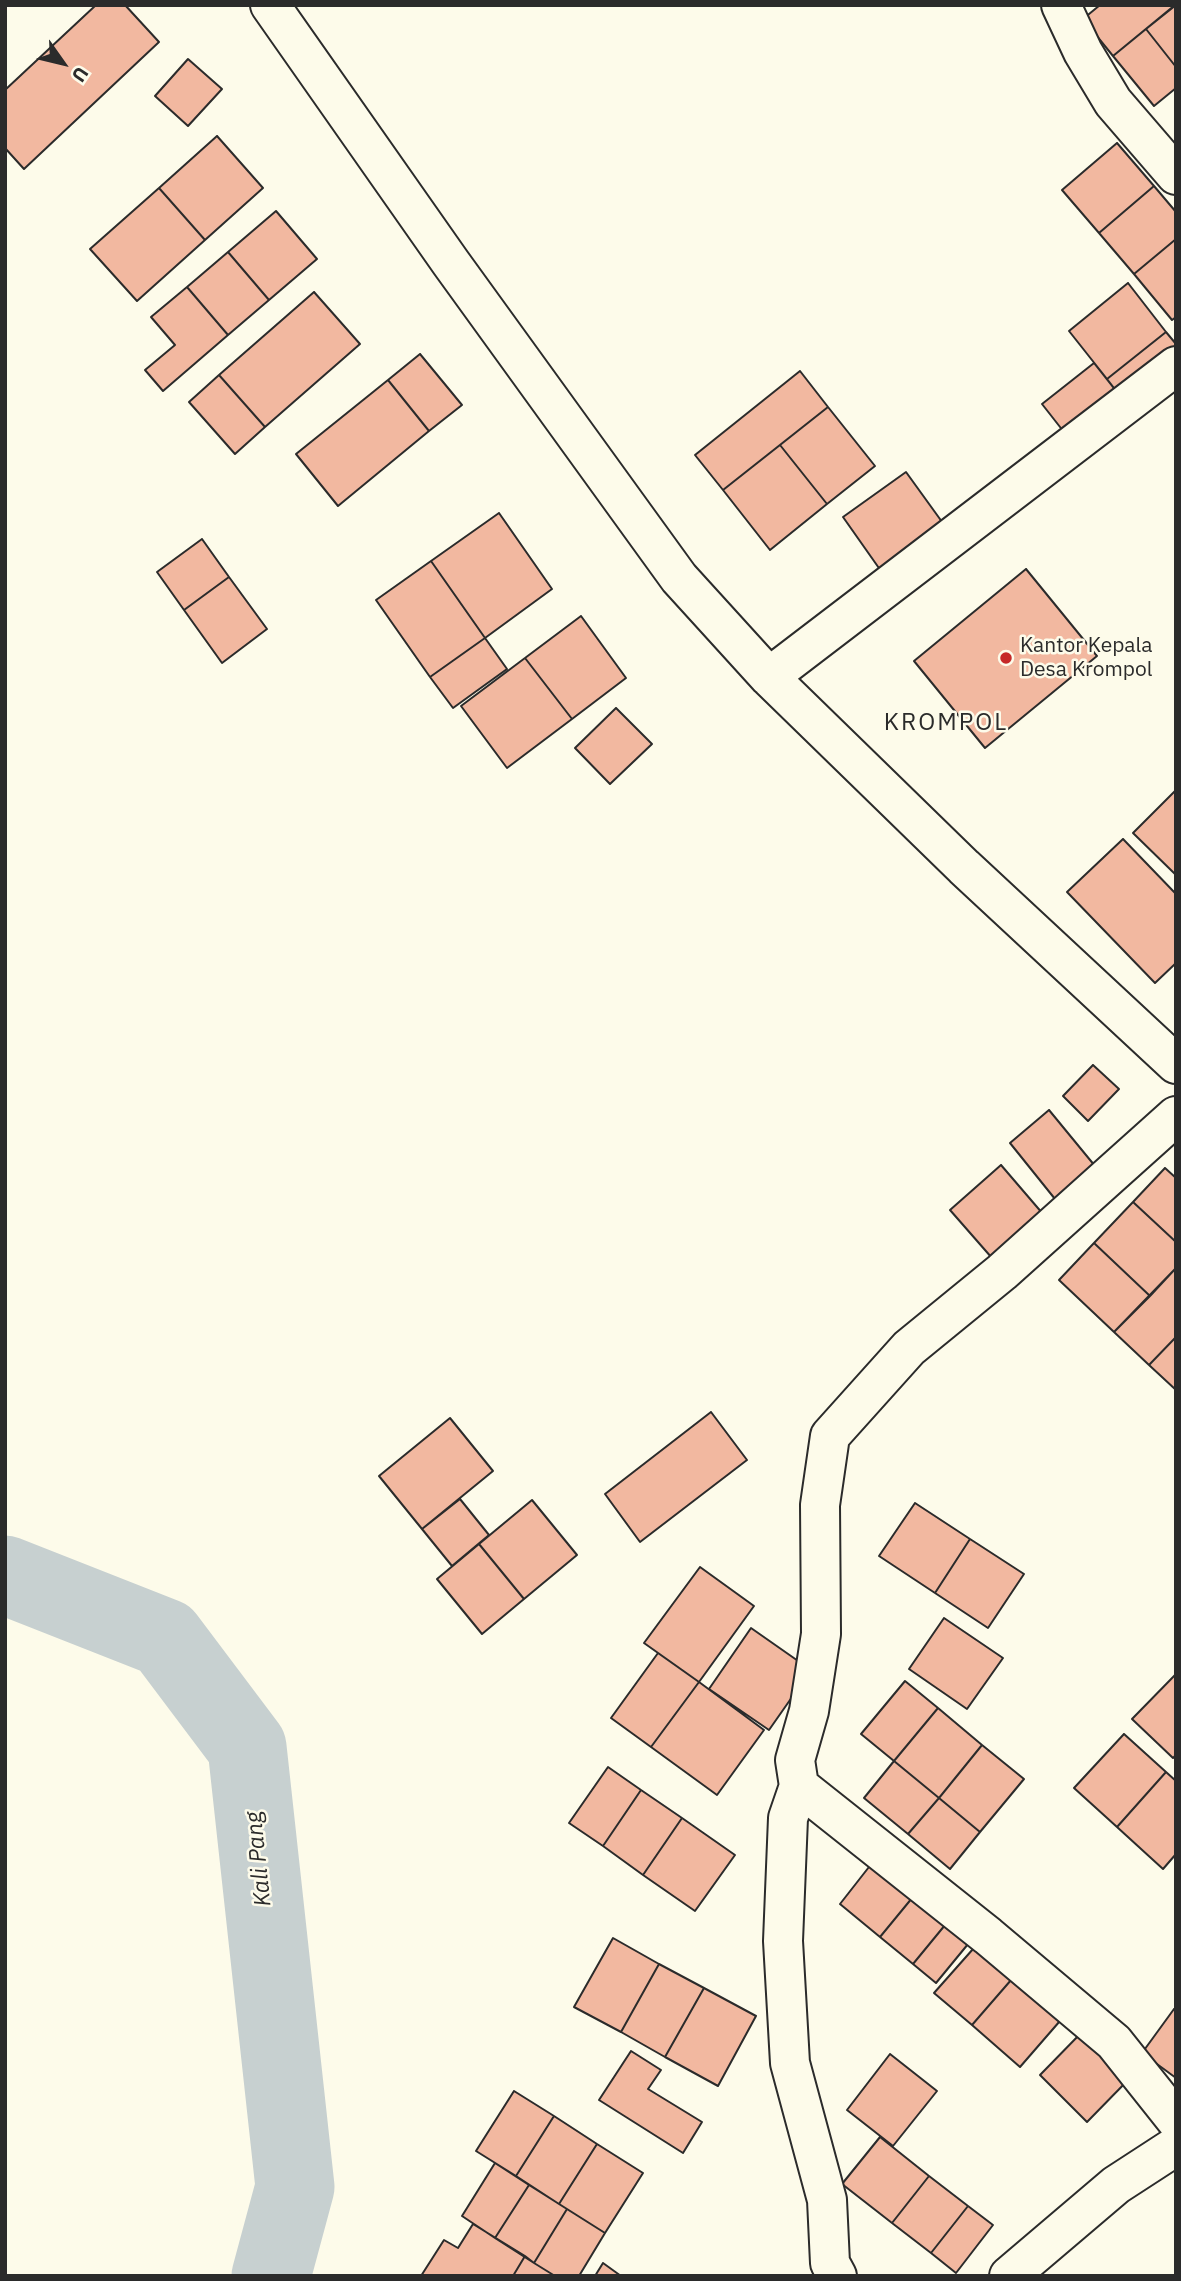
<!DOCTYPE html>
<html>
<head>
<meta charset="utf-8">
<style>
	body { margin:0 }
	#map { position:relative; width:1181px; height:2281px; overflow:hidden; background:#fdfbea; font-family:"IBM Plex Sans",sans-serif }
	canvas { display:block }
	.frame { position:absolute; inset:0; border:7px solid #2b2b2b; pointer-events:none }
	.north { position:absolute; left:28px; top:28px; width:70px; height:70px; -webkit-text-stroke:5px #fdfbea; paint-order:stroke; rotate:124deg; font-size:19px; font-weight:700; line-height:28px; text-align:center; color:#2b2b2b }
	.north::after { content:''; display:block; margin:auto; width:24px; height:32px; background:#2b2b2b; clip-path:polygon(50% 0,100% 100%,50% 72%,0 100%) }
</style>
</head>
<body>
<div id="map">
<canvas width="1181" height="2281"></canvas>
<div class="frame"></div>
<div class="north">U</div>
</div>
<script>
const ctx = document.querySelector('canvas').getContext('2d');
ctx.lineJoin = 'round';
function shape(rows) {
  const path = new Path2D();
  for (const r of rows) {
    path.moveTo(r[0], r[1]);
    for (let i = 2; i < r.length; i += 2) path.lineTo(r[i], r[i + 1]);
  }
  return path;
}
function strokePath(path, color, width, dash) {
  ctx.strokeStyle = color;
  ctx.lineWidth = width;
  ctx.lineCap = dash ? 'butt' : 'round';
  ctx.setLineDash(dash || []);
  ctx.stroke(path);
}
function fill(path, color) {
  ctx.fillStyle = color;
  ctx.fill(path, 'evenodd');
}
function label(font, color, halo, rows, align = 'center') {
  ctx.font = font + ' "IBM Plex Sans",sans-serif';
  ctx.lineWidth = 5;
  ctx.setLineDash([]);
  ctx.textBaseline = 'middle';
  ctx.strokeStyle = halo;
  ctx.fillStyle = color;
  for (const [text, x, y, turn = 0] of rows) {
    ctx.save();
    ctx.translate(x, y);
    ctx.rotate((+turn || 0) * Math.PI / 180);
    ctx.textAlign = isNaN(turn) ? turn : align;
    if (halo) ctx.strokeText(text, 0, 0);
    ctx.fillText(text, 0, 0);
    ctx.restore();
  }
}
const river = shape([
	[5,1575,165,1638,247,1747,295,2187,271,2276]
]);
const building = shape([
	[96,5,125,5,159,42,24,169,5,148,5,90,96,5],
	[1100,5,1175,5,1113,56,1083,19,1100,5],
	[1176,5,1176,67,1146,29,1176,5],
	[1146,29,1176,67,1176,88,1154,106,1113,56,1146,29],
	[188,59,222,89,188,126,155,96,188,59],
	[217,136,263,188,205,240,159,188,217,136],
	[1117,143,1154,186,1099,233,1062,190,1117,143],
	[1154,186,1176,212,1176,239,1134,274,1099,233,1154,186],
	[159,188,205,240,137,301,90,249,159,188],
	[276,211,317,259,269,300,228,252,276,211],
	[1176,239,1176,317,1172,320,1134,274,1176,239],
	[228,252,269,300,228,335,187,287,228,252],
	[1128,283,1166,332,1107,379,1069,331,1128,283],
	[187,287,228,335,163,391,145,370,175,345,151,317,187,287],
	[314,292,360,344,265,427,219,375,314,292],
	[1166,332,1176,344,1176,358,1124,401,1107,379,1166,332],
	[420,354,462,405,429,431,388,380,420,354],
	[1094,363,1124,401,1071,441,1042,404,1094,363],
	[800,371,828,407,723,490,695,455,800,371],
	[219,375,265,427,235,454,189,402,219,375],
	[388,380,429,431,338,506,296,454,388,380],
	[828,407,875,466,827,504,780,445,828,407],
	[780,445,827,504,770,550,723,490,780,445],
	[906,472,945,526,881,571,843,517,906,472],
	[499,513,552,589,485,638,431,561,499,513],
	[202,539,229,577,184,610,157,572,202,539],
	[431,561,485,638,430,677,376,600,431,561],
	[1026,569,1097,656,985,748,914,661,1026,569],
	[229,577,267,629,222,663,184,610,229,577],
	[581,616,626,678,572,719,525,658,581,616],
	[485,638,507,669,453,708,430,677,485,638],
	[525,658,572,719,507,768,461,706,525,658],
	[616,708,652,744,610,784,575,748,616,708],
	[1176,790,1176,875,1133,833,1176,790],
	[1123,839,1176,894,1176,963,1155,983,1067,892,1123,839],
	[1093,1065,1119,1089,1088,1121,1063,1096,1093,1065],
	[1049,1110,1095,1166,1055,1199,1010,1143,1049,1110],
	[1001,1165,1043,1214,992,1258,950,1210,1001,1165],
	[1165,1168,1176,1178,1176,1242,1133,1202,1165,1168],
	[1133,1202,1176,1242,1176,1268,1150,1296,1094,1243,1133,1202],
	[1094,1243,1150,1296,1114,1332,1059,1280,1094,1243],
	[1176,1268,1176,1337,1149,1365,1114,1332,1176,1268],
	[1176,1337,1176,1390,1149,1365,1176,1337],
	[711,1412,747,1460,640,1542,605,1494,711,1412],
	[450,1418,493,1471,422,1529,379,1476,450,1418],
	[460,1499,489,1535,452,1566,422,1529,460,1499],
	[532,1500,577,1555,524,1599,479,1544,532,1500],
	[915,1503,970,1539,935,1593,879,1556,915,1503],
	[970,1539,1024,1574,988,1628,935,1593,970,1539],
	[479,1544,524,1599,482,1634,437,1579,479,1544],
	[700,1567,754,1606,699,1682,644,1643,700,1567],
	[944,1618,1003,1658,967,1709,909,1669,944,1618],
	[751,1628,811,1670,769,1730,709,1689,751,1628],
	[658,1653,699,1682,651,1747,611,1718,658,1653],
	[1176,1674,1176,1755,1173,1758,1132,1719,1176,1674],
	[905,1681,938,1708,894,1761,861,1734,905,1681],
	[699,1682,764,1730,717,1795,651,1747,699,1682],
	[938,1708,982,1745,939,1798,894,1761,938,1708],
	[1124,1734,1166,1772,1117,1827,1074,1788,1124,1734],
	[982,1745,1024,1779,980,1832,939,1798,982,1745],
	[894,1761,939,1798,908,1834,864,1798,894,1761],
	[608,1767,641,1790,603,1846,569,1823,608,1767],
	[1166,1772,1176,1781,1176,1854,1163,1869,1117,1827,1166,1772],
	[641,1790,682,1818,643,1875,603,1846,641,1790],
	[939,1798,980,1832,950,1869,908,1834,939,1798],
	[682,1818,735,1855,695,1911,643,1875,682,1818],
	[876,1858,917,1892,880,1937,840,1904,876,1858],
	[917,1892,950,1919,913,1964,880,1937,917,1892],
	[950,1919,973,1938,936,1983,913,1964,950,1919],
	[613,1938,659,1964,621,2032,574,2007,613,1938],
	[981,1940,1018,1972,972,2025,934,1993,981,1940],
	[659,1964,704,1988,665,2057,621,2032,659,1964],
	[1018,1972,1066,2014,1020,2067,972,2025,1018,1972],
	[704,1988,756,2016,718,2086,665,2057,704,1988],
	[1174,2009,1176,2011,1176,2078,1142,2053,1174,2009],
	[1083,2031,1131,2077,1087,2122,1040,2075,1083,2031],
	[631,2051,661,2070,648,2089,702,2122,683,2153,599,2100,631,2051],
	[890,2054,937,2091,893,2146,847,2110,890,2054],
	[514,2091,554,2116,516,2176,476,2151,514,2091],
	[554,2116,597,2144,559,2204,516,2176,554,2116],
	[880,2137,929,2176,892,2223,842,2184,880,2137],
	[597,2144,643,2173,605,2233,559,2204,597,2144],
	[495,2163,529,2185,495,2238,462,2216,495,2163],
	[929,2176,968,2206,931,2253,892,2223,929,2176],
	[529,2185,567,2209,534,2263,495,2238,529,2185],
	[968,2206,993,2225,956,2273,931,2253,968,2206],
	[567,2209,605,2233,579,2276,555,2276,534,2263,567,2209],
	[473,2224,525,2256,513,2276,421,2276,444,2240,458,2248,473,2224],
	[525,2256,534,2263,555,2276,513,2276,525,2256],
	[603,2263,621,2276,595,2276,603,2263]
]);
const minor = shape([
	[270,5,451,263,679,578,769,677,964,867,1176,1064],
	[1061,5,1083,52,1113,102,1176,175],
	[769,677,1176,366],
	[799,1786,988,1936,1114,2042,1176,2120],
	[837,2276,830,2263,827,2200,790,2063,783,1941,788,1818,799,1786,795,1760,809,1711,821,1634,820,1505,830,1436,909,1348,1002,1272,1176,1116],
	[1009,2276,1116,2185,1176,2146]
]);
const markers = [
	[1006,658,7,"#c62828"]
];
const poiNames = [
	["Kantor Kepala",1020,646],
	["Desa Krompol",1020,670]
];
const waterNames = [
	["Kali Pang",259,1859,-96]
];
const quarterNames = [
	["KROMPOL",946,723]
];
strokePath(river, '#c7d0d0', 79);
fill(building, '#f2b8a0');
strokePath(building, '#2b2b2b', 2);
strokePath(minor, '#2b2b2b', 42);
strokePath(minor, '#fdfbea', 38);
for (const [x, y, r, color] of markers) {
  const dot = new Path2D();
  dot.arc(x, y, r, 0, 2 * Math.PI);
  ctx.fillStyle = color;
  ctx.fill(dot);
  strokePath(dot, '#fdfbea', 2.5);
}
label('21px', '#2b2b2b', '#fdfbea', poiNames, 'left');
label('italic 23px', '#2b2b2b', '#fdfbea', waterNames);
ctx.letterSpacing = '2px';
label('24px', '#2b2b2b', '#fdfbea', quarterNames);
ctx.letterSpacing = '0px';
</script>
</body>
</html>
